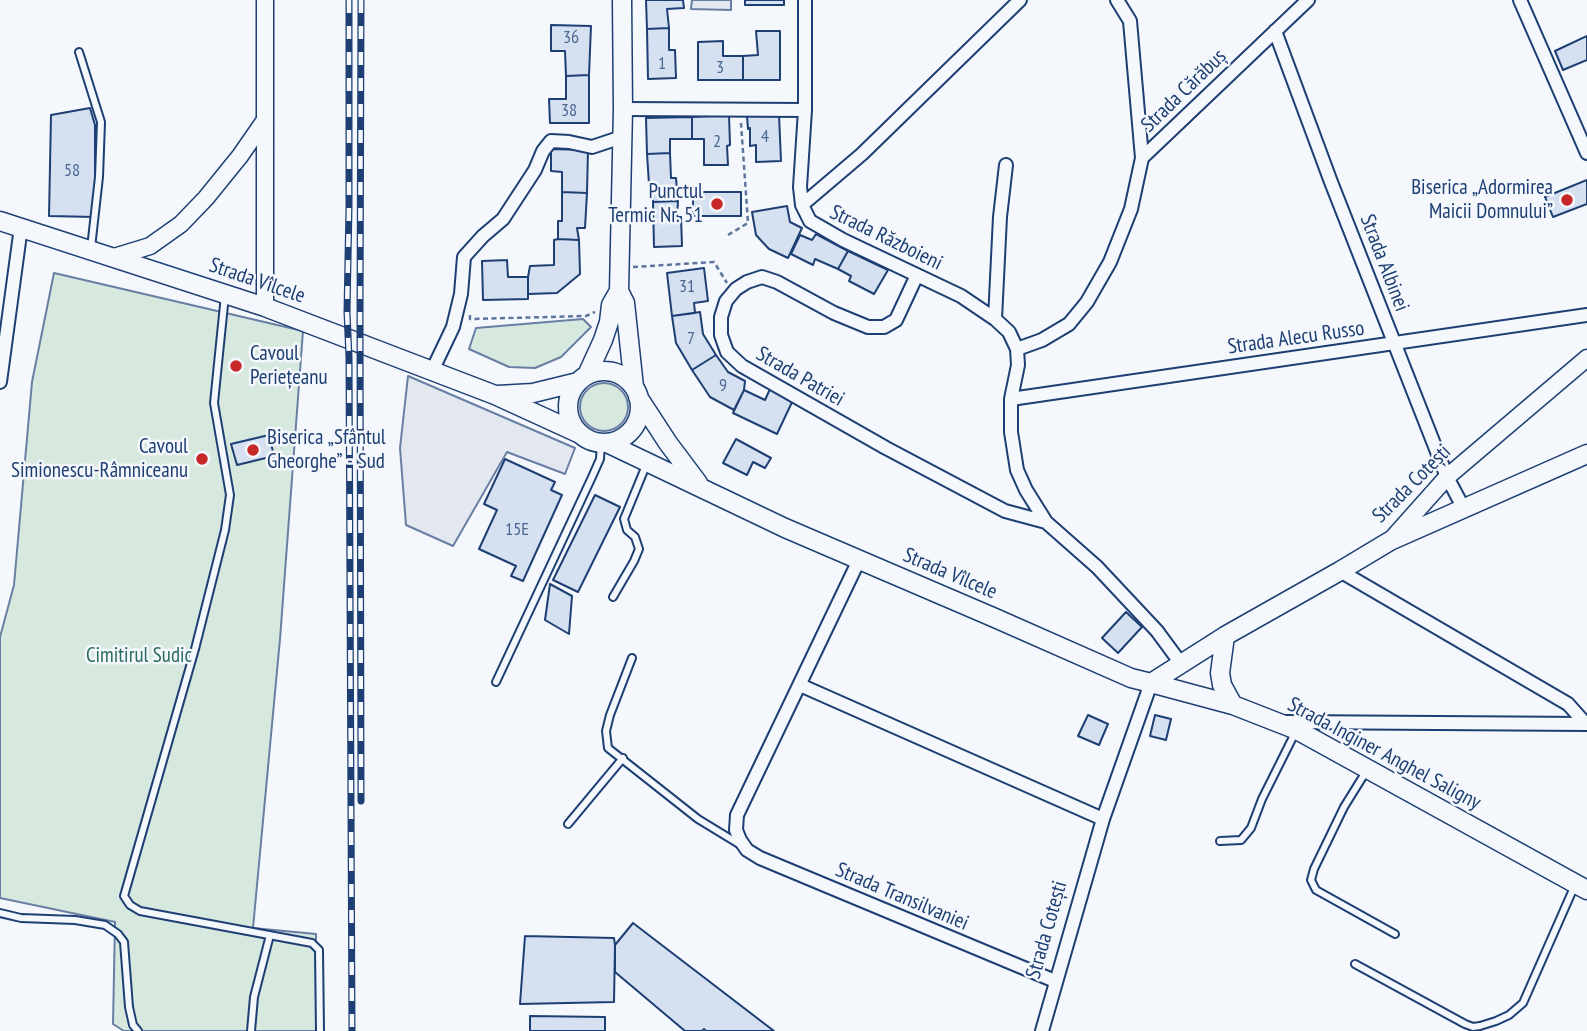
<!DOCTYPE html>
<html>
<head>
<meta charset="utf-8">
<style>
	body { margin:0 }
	canvas { display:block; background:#f4f7fb }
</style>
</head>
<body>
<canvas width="1587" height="1031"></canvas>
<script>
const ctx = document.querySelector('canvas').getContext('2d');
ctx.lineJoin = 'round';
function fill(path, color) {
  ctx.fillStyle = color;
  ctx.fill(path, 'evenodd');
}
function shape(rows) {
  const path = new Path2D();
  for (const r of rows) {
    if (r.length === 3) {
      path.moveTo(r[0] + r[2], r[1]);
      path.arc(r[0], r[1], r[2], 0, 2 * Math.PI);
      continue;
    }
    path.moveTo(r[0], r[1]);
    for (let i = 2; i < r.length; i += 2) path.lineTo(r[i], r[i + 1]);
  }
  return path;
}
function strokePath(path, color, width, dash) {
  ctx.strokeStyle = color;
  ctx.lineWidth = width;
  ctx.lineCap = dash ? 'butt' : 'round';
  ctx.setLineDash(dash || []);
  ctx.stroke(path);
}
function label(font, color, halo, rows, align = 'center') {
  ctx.font = font + ' "PT Sans Narrow",sans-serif';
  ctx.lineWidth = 5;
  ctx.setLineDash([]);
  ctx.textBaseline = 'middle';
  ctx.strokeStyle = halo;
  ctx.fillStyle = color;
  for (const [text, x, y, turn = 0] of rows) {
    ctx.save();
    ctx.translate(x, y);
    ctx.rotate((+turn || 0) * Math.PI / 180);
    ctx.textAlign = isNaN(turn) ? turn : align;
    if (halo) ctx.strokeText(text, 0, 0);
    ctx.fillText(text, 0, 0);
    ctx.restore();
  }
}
const green = shape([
	[54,273,303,331,280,639,253,928,316,934,316,1031,124,1031,113,1024,115,922,0,898,0,637,14,585,32,382,54,273],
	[583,319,591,327,561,357,535,368,509,367,469,349,476,328,583,319],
	[604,407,24]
]);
const parking = shape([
	[692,0,731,0,731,10,691,9,692,0],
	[408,376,575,448,565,474,507,452,453,546,406,525,400,448,408,376]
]);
const building = shape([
	[646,0,683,0,684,8,667,9,669,28,647,29,646,0],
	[745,0,784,0,784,5,745,5,745,0],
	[551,25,591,26,589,75,566,76,565,51,551,51,551,25],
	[669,28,669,50,675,50,676,78,648,79,647,29,669,28],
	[756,31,780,31,780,80,743,80,743,56,758,55,756,31],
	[1587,36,1587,60,1563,70,1555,51,1587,36],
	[723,41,723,56,743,56,743,80,698,80,698,42,723,41],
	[589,75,589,123,550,123,549,99,566,99,566,76,589,75],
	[90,108,95,125,95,217,49,216,51,115,90,108],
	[729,115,730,145,727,146,728,165,704,165,704,139,692,139,692,117,729,115],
	[779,115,781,161,756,162,756,145,750,146,750,128,748,129,747,116,779,115],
	[692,117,692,139,670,139,670,153,647,154,646,118,692,117],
	[551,149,588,150,587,193,562,192,562,172,551,171,551,149],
	[670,153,671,178,676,178,678,201,653,202,653,184,649,184,647,154,670,153],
	[1587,180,1587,204,1553,217,1545,197,1587,180],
	[562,192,587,193,585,228,577,228,579,240,558,239,558,221,562,221,562,192],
	[693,192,741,192,741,216,693,216,693,192],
	[678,201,677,217,681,217,682,246,654,247,653,202,678,201],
	[787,206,790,222,802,228,788,258,769,249,756,235,752,212,787,206],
	[816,234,848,251,838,269,815,259,813,265,791,254,800,235,812,240,816,234],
	[558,239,579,240,580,274,557,293,528,294,528,277,530,266,554,265,554,240,558,239],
	[848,251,888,270,874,294,849,281,851,276,838,269,848,251],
	[507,260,508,277,528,277,528,299,483,300,482,261,507,260],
	[704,268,708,301,694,303,695,313,672,316,667,273,704,268],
	[700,312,703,334,716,355,692,370,676,343,672,316,700,312],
	[716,355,728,372,745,381,744,390,734,410,710,397,692,370,716,355],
	[770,389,793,400,777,434,733,413,744,390,765,400,770,389],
	[269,435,274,456,237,465,231,444,269,435],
	[736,439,771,458,765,468,753,462,747,475,723,463,736,439],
	[505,459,555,482,551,490,562,495,523,581,511,576,516,566,479,549,497,510,484,504,505,459],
	[595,495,620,507,578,592,553,580,595,495],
	[550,584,572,596,569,634,545,620,550,584],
	[1126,612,1142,627,1118,653,1102,638,1126,612],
	[1088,715,1108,724,1099,745,1078,736,1088,715],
	[1155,715,1171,719,1166,740,1150,736,1155,715],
	[633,923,774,1031,706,1031,704,1029,702,1031,685,1031,615,972,615,945,633,923],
	[525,936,614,938,615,945,614,1002,520,1004,525,936],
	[530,1016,605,1017,605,1031,530,1031,530,1016]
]);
const path = shape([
	[728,235,748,223,741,123],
	[633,267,714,262,727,283],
	[470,315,470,319,586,316,595,312]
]);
const service = shape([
	[79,52,101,122,99,177,91,248],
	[225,295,214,403,230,495,225,530,195,649,124,896,130,905,140,911,312,943,319,950,320,1031],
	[613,597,634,561,639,549,635,537,627,530,624,519,647,463],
	[632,658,610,715,606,731,608,748,698,819,739,844],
	[496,682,592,477,600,459,601,443],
	[1367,770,1344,807,1314,869,1311,880,1316,890,1395,934],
	[568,824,623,758],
	[1220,841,1241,840,1251,828,1262,799,1295,733],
	[0,913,21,918,75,920,105,925,118,934,124,942,129,1007,133,1025,138,1031],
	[1355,964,1465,1024,1473,1027,1480,1026,1496,1021,1509,1015,1523,1003,1575,885],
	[251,1031,254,997,270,935]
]);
const minor = shape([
	[805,0,805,110,800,187,802,205,810,221,843,240,961,296,995,319,1009,332,1017,349,1018,365,1011,399,1011,432,1017,470,1026,490,1046,522,1097,567,1157,631,1182,665],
	[1520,0,1587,153],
	[1275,31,1331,182,1447,477,1463,507],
	[623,109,805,110],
	[1142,158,1308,0],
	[802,205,862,154,1020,0],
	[917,275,896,320,884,327,868,327,834,313,777,282,762,277,747,282,736,289,726,301,721,317,721,335,727,352,742,366,886,448,1005,511,1046,522],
	[995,319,1000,217,1006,165],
	[1017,349,1042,340,1069,324,1087,302,1110,262,1131,209,1142,158,1130,21,1117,0],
	[432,371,453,327,461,294,464,257,483,236,503,219,535,170,543,151,551,141,569,142,592,147,622,137],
	[0,382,21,227],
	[1011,399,1587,315],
	[859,560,737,815,736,830,740,840,747,850,760,858,1055,981],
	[1340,571,1568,704,1586,724],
	[800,685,1103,819],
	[1286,722,1587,724],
	[1042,1031,1103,819,1151,683]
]);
const tertiary = shape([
	[265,0,265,307],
	[114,257,150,246,181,224,206,198,240,156,265,120],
	[1390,541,1447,477,1587,358]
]);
const secondary = shape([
	[0,221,265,307,495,395,578,433],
	[619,291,625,303,634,387],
	[604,407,36],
	[587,375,603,340,609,322,611,305,619,291,623,109,622,0],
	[498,395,533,393,578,382],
	[638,397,668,443,698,483],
	[607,443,785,528,995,618,1131,678,1151,683,1225,636,1340,571,1390,541,1587,454],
	[1225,636,1220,673,1222,685,1233,705],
	[1151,683,1233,705,1297,730,1587,890]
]);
const rail = shape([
	[349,0,349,206,347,312,349,358,352,1031],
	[361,0,360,318,361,801]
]);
const markers = [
	[1567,200,7,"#c62828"],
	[717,204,7,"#c62828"],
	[236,366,7,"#c62828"],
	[253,450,7,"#c62828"],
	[202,459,7,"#c62828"]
];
const numberNames = [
	["36",571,38],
	["1",662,64],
	["3",720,68],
	["38",569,111],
	["4",765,137],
	["2",717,142],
	["58",72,171],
	["31",687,287],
	["7",691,339],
	["9",723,386],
	["15E",517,530]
];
const streetNames = [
	["Strada Cărăbuș",1184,91,-44],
	["Strada Războieni",886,238,26],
	["Strada Albinei",1384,263,69],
	["Strada Vîlcele",257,281,19],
	["Strada Alecu Russo",1296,338,-8],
	["Strada Patriei",800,377,30],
	["Strada Cotești",1412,484,-45],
	["Strada Vîlcele",950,574,23],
	["Strada Inginer Anghel Saligny",1384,754,28],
	["Strada Transilvaniei",902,897,23],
	["Strada Cotești",1047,930,-74]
];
const poiNames = [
	["Biserica „Adormirea",1553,188],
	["Maicii Domnului”",1553,212],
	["Punctul",703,192],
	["Termic Nr. 51",703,216],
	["Cavoul",250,354,"left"],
	["Periețeanu",250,378,"left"],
	["Biserica „Sfântul",267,438,"left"],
	["Gheorghe” - Sud",267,462,"left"],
	["Cavoul",188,447],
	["Simionescu-Râmniceanu",188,471]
];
const parkNames = [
	["Cimitirul Sudic",139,656]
];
fill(green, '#d7e8df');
strokePath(green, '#687fa3', 2);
fill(parking, '#e3e8f0');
strokePath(parking, '#687fa3', 2);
fill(building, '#d5e0f0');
strokePath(building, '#1d3f73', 2);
strokePath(service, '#1d3f73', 10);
strokePath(minor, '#1d3f73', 16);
strokePath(tertiary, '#1d3f73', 19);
strokePath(secondary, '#1d3f73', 21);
strokePath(path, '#5e769c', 2.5, [5, 3.5]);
strokePath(service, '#f4f7fb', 6);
strokePath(minor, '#f4f7fb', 12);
strokePath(tertiary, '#f4f7fb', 16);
strokePath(secondary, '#f4f7fb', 18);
strokePath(rail, '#1d3f73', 7);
strokePath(rail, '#f4f7fb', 4.5, [13]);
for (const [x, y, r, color] of markers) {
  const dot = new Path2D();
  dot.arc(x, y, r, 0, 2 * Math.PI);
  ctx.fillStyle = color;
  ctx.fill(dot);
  strokePath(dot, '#f4f7fb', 2.5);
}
label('18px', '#4b6792', null, numberNames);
label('21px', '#1d3f73', '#f4f7fb', streetNames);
label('21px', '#1d3f73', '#f4f7fb', poiNames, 'right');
label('21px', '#2c6c60', '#f4f7fb', parkNames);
</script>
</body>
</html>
